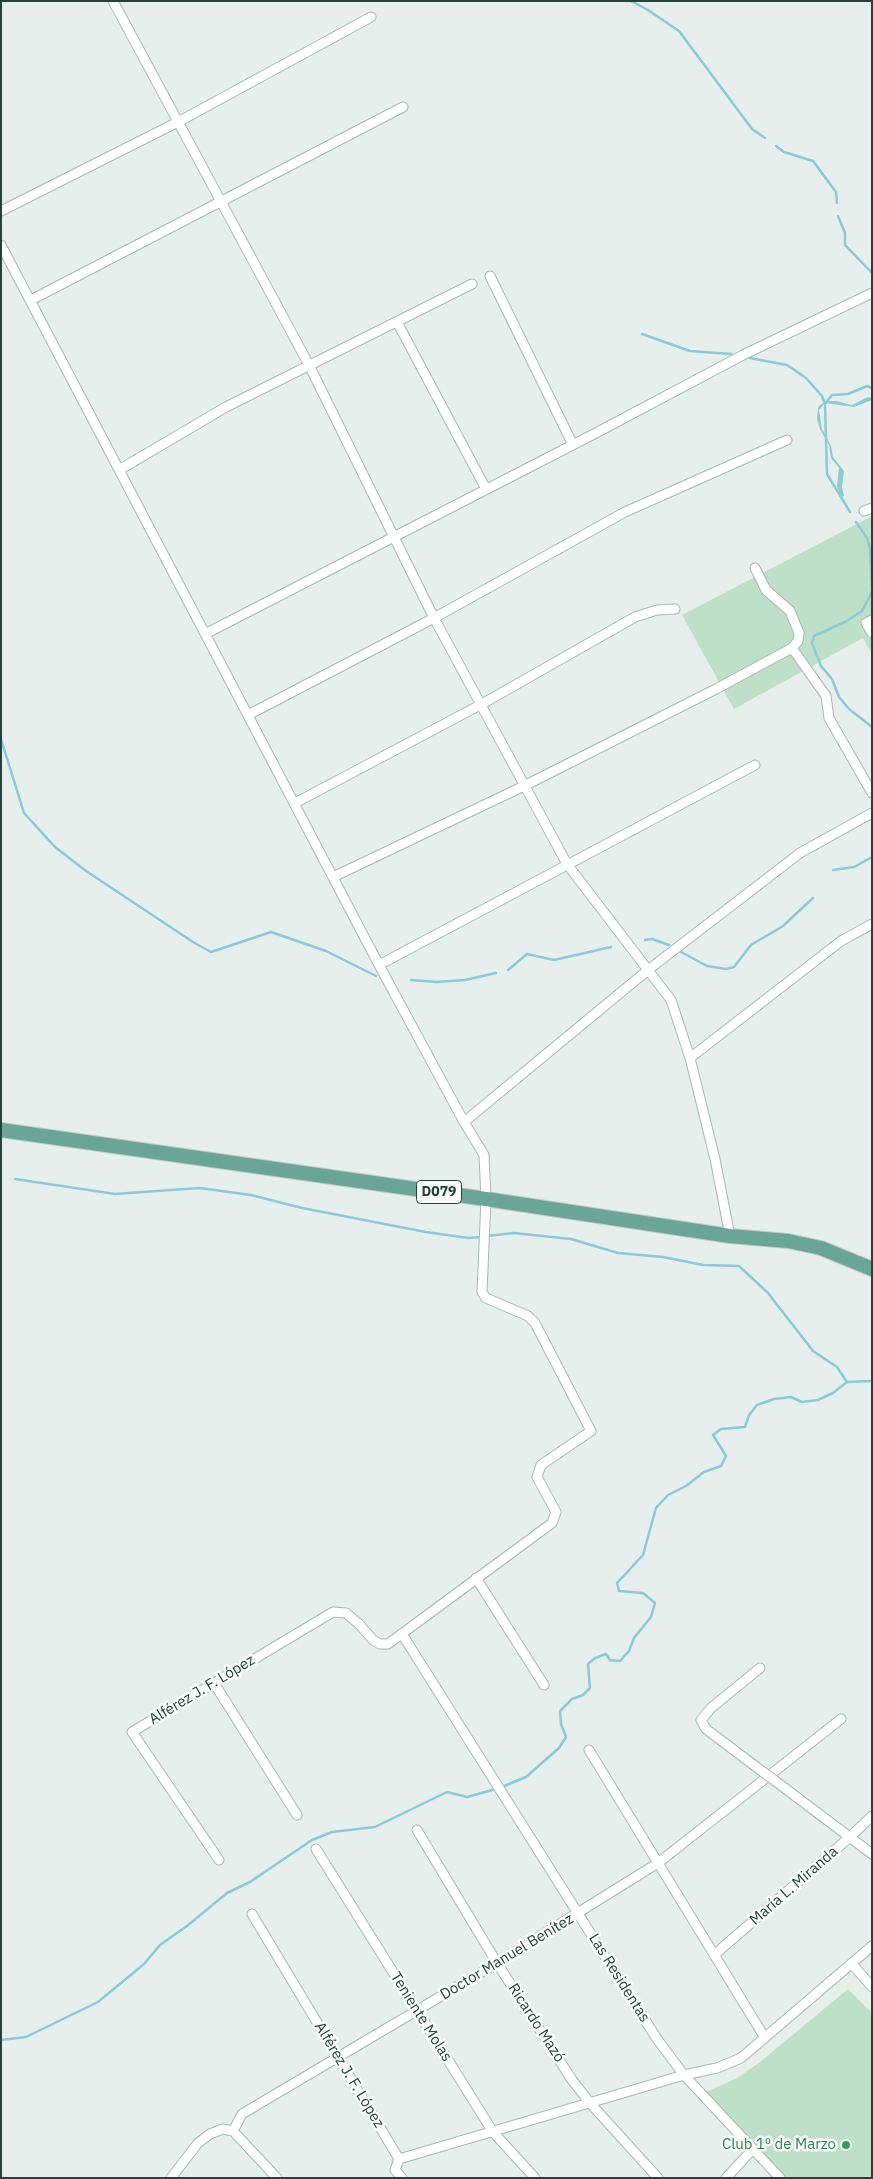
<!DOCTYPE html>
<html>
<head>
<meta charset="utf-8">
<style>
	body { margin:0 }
	#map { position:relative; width:873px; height:2179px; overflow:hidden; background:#e6efeb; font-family:"IBM Plex Sans",sans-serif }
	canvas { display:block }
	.frame { position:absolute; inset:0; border:2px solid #24423a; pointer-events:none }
</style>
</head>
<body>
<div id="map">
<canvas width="873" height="2179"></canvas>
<div class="frame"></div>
</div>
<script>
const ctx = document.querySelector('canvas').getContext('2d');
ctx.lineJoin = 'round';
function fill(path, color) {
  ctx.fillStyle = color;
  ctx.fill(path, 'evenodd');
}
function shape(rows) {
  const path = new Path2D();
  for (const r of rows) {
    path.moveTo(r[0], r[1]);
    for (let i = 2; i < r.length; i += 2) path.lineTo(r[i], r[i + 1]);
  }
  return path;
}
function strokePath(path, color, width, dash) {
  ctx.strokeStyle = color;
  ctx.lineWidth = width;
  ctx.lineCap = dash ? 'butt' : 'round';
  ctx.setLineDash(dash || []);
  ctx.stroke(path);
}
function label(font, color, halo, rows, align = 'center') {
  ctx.font = font + ' "IBM Plex Sans",sans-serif';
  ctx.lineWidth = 5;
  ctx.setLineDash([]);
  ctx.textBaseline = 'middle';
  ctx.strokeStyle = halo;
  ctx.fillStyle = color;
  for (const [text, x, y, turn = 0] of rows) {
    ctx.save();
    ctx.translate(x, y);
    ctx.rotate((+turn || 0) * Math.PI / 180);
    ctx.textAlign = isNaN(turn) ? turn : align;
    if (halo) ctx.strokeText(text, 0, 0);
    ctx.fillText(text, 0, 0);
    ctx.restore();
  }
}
const green = shape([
	[872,516,872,654,863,638,734,709,682,615],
	[848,1989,872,2013,872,2178,785,2178,704,2093,737,2078,760,2062]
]);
const water = shape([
	[868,397,872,398,872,400,854,407,825,403,819,410,822,429,831,446,833,457,844,471,842,487,844,496,841,497,837,486,839,468,831,458,829,445,820,429,817,419,818,407,825,401,836,401,852,405]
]);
const stream = shape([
	[631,1,648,10,679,31,752,129,765,138],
	[776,146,784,152,813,161,836,192,837,203],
	[838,216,845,233,845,245,872,273],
	[642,334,690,351,731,354],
	[750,358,787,365,806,378,822,396,825,404],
	[850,512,827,474,825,404,832,395,848,394,867,386,872,388],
	[856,522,867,538,870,548,872,586],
	[872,592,862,611,845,622,814,636,812,643,821,666,832,679,839,697,849,709,872,727],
	[1,739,24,813,55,847,86,871,193,942,211,952,271,932,326,951,376,976],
	[833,870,854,867,872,857],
	[645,940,652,939,669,945],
	[681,952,707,966,726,969,734,967,751,945,783,926,813,898],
	[508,970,527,954,554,960,611,947],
	[411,980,437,982,465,980,496,973],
	[15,1179,115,1194,200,1188,251,1195,302,1208,426,1232,468,1238,482,1237],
	[487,1236,514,1233,571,1239,618,1253,663,1257,703,1265,739,1266,768,1293,813,1351,837,1367,847,1382],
	[502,1787,526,1777,559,1748,566,1737,561,1724,560,1711,572,1699,583,1695,590,1688,588,1664,595,1658,606,1654,610,1660,620,1661,629,1651,634,1638,651,1617,655,1603,643,1593,619,1591,617,1583,643,1555,656,1508,668,1495,686,1486,704,1472,721,1466,726,1456,713,1435,721,1429,745,1427,749,1415,757,1405,774,1399,791,1397,802,1402,818,1400,833,1393,847,1382,872,1381],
	[1,2040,26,2037,98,2002,144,1964,160,1945,187,1926,227,1893,250,1882,312,1840,332,1832,375,1827,447,1792,467,1797,496,1789]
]);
const minor = shape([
	[113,1,309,365,434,618,567,864,671,1000,690,1058,715,1159,730,1236],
	[1,211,178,122,371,17],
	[1,245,379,965,464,1122,484,1155,486,1199,482,1292,486,1298,528,1316,535,1323,591,1431,541,1465,537,1477,556,1512,552,1523,388,1644,380,1644,373,1640,359,1624,346,1613,333,1612,132,1732,219,1860],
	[490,276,573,445],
	[31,300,403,107],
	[397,322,486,489],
	[119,470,226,407,472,284],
	[864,511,872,508],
	[872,620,866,623,872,633],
	[205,634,594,434,743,355,872,293],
	[792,648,826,696,829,718,872,793],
	[248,715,434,618,625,512,787,440],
	[295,803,482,704,635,617,657,610,675,609],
	[333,877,524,786,716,689,792,648,798,641,799,633,790,611,766,590,755,568],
	[379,965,755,765],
	[690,1058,841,941,872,924],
	[464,1122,648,970,800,853,872,813],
	[476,1578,544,1685],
	[402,1634,657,2039,684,2075,780,2178],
	[760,1668,711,1708,701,1720,706,1729,763,1772],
	[214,1683,297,1815],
	[589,1750,765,2038],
	[774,1780,872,1854],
	[417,1830,497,1963,572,2080,590,2103,658,2178],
	[316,1849,493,2132,535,2178],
	[252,1914,399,2159],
	[714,1955,850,1837,872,1816],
	[852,1964,872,1987],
	[233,2131,242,2114,497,1963,658,1863,841,1719],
	[233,2131,277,2178],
	[171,2178,198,2143,210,2134,223,2129,233,2131],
	[402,2178,395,2170,399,2159,684,2075,717,2068,741,2058,872,1946],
	[726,2178,753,2149]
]);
const primary = shape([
	[1,1130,486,1199,730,1236,788,1241,821,1248,872,1269]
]);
const minorBridge = shape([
	[763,1772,774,1780]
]);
const markers = [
	[846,2145,5,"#2e9e5b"]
];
const shields = [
	[439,1192,45]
];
const shieldNames = [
	["D079",439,1192]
];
const streetNames = [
	["Alférez J. F. López",202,1690,-31],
	["María L. Miranda",794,1886,-41],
	["Doctor Manuel Benítez",507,1957,-31],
	["Las Residentas",619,1978,58],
	["Teniente Molas",421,2017,58],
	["Ricardo Mazó",536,2023,57],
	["Alférez J. F. López",349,2075,59]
];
const leisureNames = [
	["Club 1º de Marzo",836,2145]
];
fill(green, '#bfe0c8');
fill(water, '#8ec9d4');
strokePath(stream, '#8ec9d4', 2.5);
strokePath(minor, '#a8b8b2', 11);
strokePath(primary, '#c2cac8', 16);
strokePath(minor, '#fff', 9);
strokePath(primary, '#6aa596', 14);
strokePath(minorBridge, '#a8b8b2', 11, []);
strokePath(minorBridge, '#fff', 9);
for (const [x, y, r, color] of markers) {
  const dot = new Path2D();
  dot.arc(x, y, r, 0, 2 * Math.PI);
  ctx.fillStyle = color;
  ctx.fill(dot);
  strokePath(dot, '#f7fbf9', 2);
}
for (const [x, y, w] of shields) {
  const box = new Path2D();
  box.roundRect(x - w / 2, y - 11.5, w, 23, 4);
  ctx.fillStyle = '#f7fbf9';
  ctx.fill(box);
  strokePath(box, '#24423a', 1);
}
label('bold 14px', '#24423a', null, shieldNames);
label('15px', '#24423a', '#f7fbf9', streetNames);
label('15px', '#27864d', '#f7fbf9', leisureNames, 'right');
</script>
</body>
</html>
